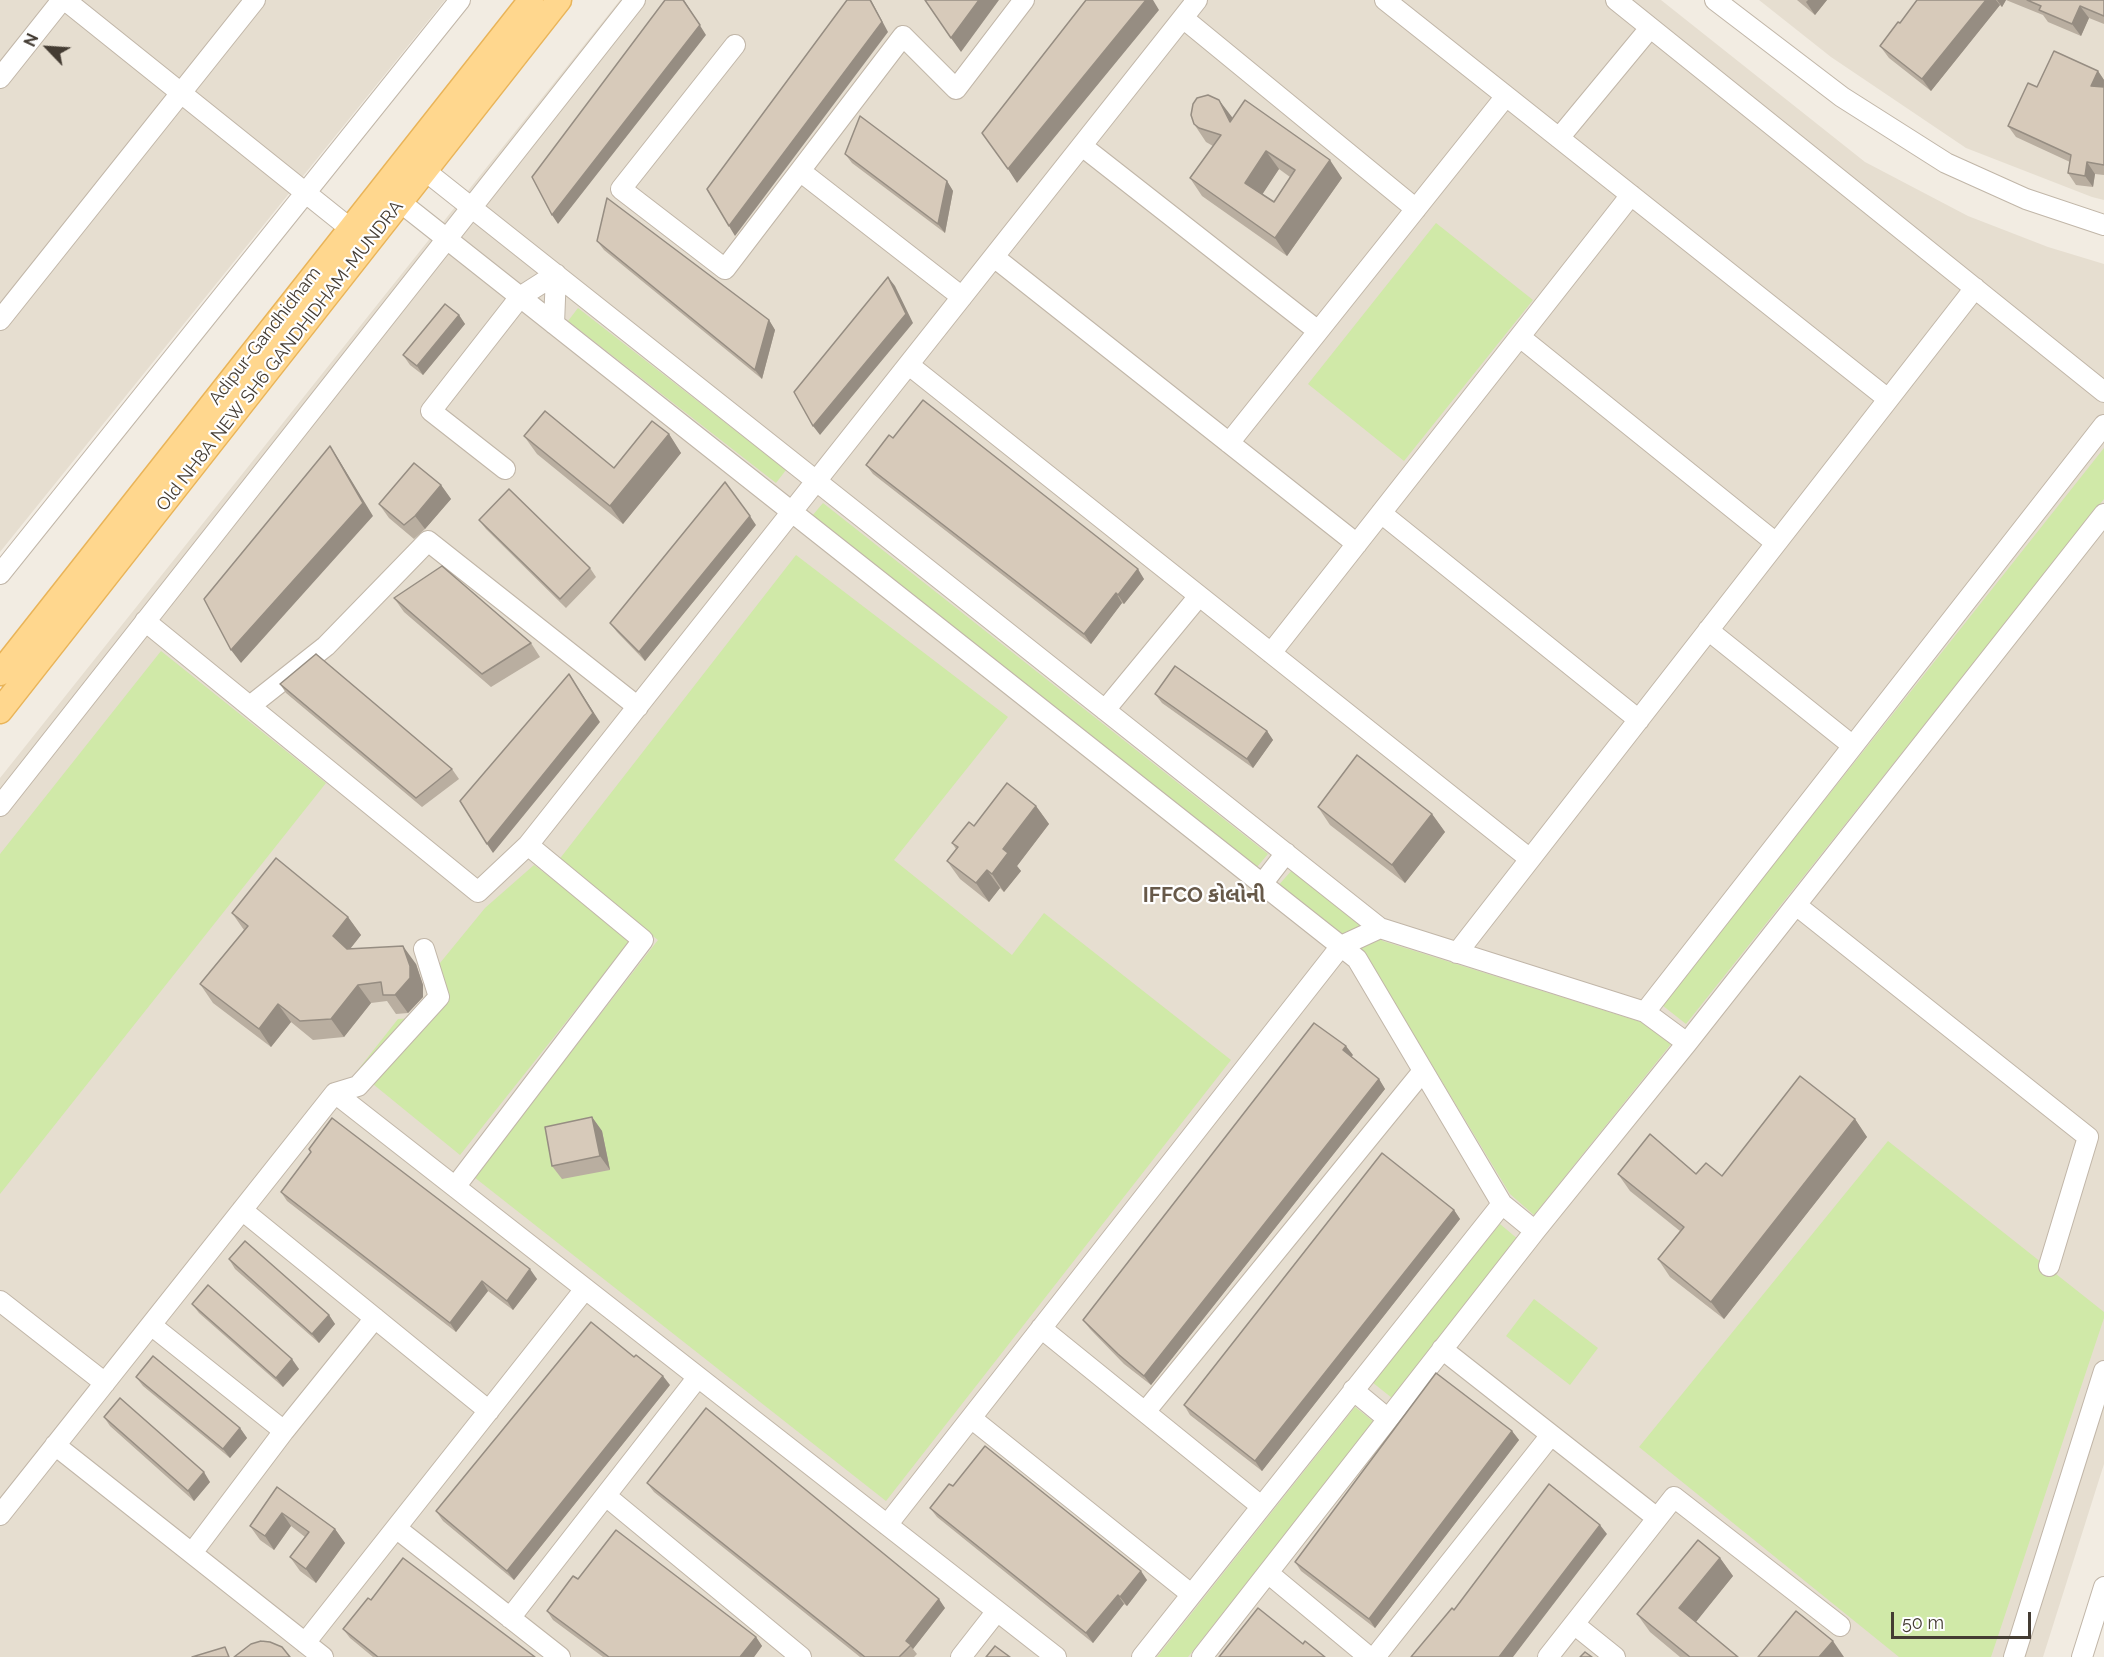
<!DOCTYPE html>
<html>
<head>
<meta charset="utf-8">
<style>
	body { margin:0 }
	#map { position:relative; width:2104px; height:1657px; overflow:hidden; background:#f2ece2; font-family:Raleway,sans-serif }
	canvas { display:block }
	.north { position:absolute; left:18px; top:18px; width:60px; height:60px; -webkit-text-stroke:4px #fff; paint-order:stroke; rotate:295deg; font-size:16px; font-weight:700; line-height:24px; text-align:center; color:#443c33 }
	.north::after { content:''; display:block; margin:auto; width:21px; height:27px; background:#443c33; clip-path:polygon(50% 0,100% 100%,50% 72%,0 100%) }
	.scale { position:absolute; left:1891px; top:1612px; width:140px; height:27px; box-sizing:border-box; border:3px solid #443c33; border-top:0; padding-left:8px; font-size:18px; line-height:21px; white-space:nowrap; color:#443c33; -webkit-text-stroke:4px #fff; paint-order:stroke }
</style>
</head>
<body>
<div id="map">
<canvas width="2104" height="1657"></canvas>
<div class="north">N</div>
<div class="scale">50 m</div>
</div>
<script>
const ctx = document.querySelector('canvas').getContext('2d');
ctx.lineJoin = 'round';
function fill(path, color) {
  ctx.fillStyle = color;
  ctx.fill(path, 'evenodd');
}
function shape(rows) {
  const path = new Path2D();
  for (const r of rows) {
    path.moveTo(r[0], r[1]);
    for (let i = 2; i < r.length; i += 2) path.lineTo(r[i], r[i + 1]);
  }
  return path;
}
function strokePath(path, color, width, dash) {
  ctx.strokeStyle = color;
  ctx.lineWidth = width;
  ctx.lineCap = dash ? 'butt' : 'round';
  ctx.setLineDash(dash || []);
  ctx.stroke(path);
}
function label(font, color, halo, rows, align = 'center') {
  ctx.font = font + ' Raleway,"Noto Sans Gujarati",sans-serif';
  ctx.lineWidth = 4.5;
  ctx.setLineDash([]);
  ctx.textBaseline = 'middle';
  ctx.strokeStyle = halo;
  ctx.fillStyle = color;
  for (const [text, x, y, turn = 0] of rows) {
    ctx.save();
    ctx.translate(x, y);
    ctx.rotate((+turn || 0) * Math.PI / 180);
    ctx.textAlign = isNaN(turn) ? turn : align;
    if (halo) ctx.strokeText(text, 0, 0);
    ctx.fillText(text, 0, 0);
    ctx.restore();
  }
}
const residential = shape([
	[0,0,445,0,0,552],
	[620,0,1661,0,1865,162,1968,216,2048,247,2104,264,2104,1464,2043,1657,0,1657,0,778],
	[1759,0,2104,0,2104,200,2092,197,1966,148,1831,57]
]);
const green = shape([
	[1436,223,1533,300,1404,461,1308,384],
	[578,308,786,470,776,483,568,321],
	[2104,448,2104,499,1686,1024,1662,1005],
	[823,503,1268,854,1257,867,812,516],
	[796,555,1008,717,894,860,1012,955,1044,913,1231,1060,886,1501,474,1177,658,940,558,861],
	[161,651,326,783,0,1194,0,854],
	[534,865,632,939,460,1155,357,1071,398,1019,432,1017,431,974,485,908],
	[1292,870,1383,941,1644,1023,1671,1044,1534,1215,1510,1194,1368,959,1277,887],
	[1888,1141,2104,1312,2104,1318,1991,1657,1899,1657,1639,1447],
	[1500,1224,1519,1240,1392,1398,1372,1382],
	[1534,1299,1598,1348,1570,1385,1506,1336],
	[1355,1407,1374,1422,1188,1657,1157,1657]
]);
const minor = shape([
	[65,0,362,238],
	[1385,0,1888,399],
	[1616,0,2104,392],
	[1715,0,1842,97,1946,163,2026,199,2104,225],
	[1183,18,1416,209],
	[735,45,621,189,725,269,903,36,956,89,1024,0],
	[0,78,62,0],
	[1559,138,1650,28],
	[1082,146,1318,331],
	[414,162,1380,928,1645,1012,1687,1043],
	[800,171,962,297],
	[390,194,1357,959,1502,1204,1535,1231],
	[994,257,1357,544],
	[0,320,255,0],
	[1520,337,1776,543],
	[909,365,1530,859],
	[1229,443,1506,96],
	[505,469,431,411,520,297,556,274,554,324],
	[1381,513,1639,720],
	[0,574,460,0],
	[145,621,478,892,528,845,1197,0],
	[1708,630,1853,746],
	[1271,653,1631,195],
	[250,706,326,646,428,541,638,707],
	[1105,710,1199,596],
	[0,806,635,0],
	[1262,884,1286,853],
	[1796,905,2088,1137,2049,1266],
	[1457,953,1975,288],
	[1645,1012,2104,425],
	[335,1093,1056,1657],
	[455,1187,643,940,528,845],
	[242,1210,489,1411],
	[0,1301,105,1383],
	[151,1325,284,1431],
	[1041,1328,1261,1506],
	[1442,1349,1657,1518],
	[1353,1390,1388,1419],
	[1145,1412,1423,1071],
	[971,1418,1191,1594],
	[55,1445,323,1657],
	[606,1496,801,1657],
	[0,1515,335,1093,358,1086,439,997,424,949],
	[887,1525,1341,946,1380,928],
	[396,1528,560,1657],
	[192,1553,284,1431,375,1318],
	[1268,1573,1369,1657],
	[510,1618,698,1377],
	[1574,1624,1615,1657],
	[305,1643,585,1289],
	[961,1657,997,1611],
	[1142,1657,1502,1204],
	[1202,1657,1535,1231,1687,1043,2104,514],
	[1375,1657,1551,1435],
	[1548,1657,1674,1497,1840,1626],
	[2014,1657,2104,1371],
	[2082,1657,2104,1587]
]);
const major = shape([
	[0,673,531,0],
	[0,711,559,0]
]);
const wall = shape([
	[1797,0,1827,0,1815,15],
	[1917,0,2104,0,2104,24,2089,18,2081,36,2048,22,2043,15,2006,0,2002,7,2000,5,1931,91,1889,58,1880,46,1900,23],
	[2098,71,2104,80,2104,175,2095,174,2093,187,2076,185,2068,173,2070,162,2016,137,2008,126,2037,87],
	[1232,119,1342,178,1287,256,1202,196,1190,178,1213,146,1206,142,1194,124],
	[1279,169,1290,177,1274,202,1262,194],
	[845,154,947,181,953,191,945,233,852,163],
	[597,241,769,320,775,330,762,379,604,250],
	[459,315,465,324,423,375,410,365,403,355],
	[669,434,681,453,623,524,537,454,524,436,614,468],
	[893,438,1144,579,1124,604,1122,603,1091,644,873,474,866,465],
	[441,485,451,499,425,529,414,539,389,518,379,504],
	[479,520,590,568,596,577,566,608,486,529],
	[756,525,645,661,617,632,610,623],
	[394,598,531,643,540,657,491,687,404,612],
	[280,684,452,769,459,779,422,807,286,693],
	[1155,694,1267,731,1273,740,1253,768,1162,703],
	[1036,806,1049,824,1017,866,1021,871,1004,892,1000,888,989,902,960,879,947,861,956,849,952,843,974,826],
	[1318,807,1432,814,1445,832,1405,883,1330,825],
	[232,913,348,917,361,935,350,949,416,964,423,985,423,997,408,1013,396,1014,387,1001,371,1003,344,1037,313,1040,291,1022,271,1047,213,1003,200,984,244,930],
	[1353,1055,1351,1057,1379,1079,1385,1089,1151,1385,1124,1364,1090,1329,1083,1320],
	[592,1117,602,1131,610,1170,562,1179,552,1166],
	[1855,1119,1867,1137,1724,1319,1670,1277,1658,1259,1680,1231,1630,1191,1618,1174,1696,1174,1722,1176],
	[309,1149,537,1279,513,1310,488,1291,456,1332,287,1201,281,1192,311,1153],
	[1454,1210,1460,1219,1262,1471,1190,1415,1184,1405],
	[229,1259,329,1315,335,1324,319,1343,235,1269],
	[192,1304,299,1369,283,1387,199,1313],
	[136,1377,240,1428,247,1438,230,1458,143,1386],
	[670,1385,514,1580,443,1521,436,1511],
	[104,1417,210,1482,194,1501,110,1426],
	[1512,1431,1519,1440,1375,1628,1301,1571,1295,1562],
	[647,1483,945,1608,913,1649,917,1654,914,1657,860,1657,654,1492],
	[277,1487,335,1529,345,1543,316,1583,300,1571,290,1557,305,1537,291,1526,274,1550,260,1540,250,1526],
	[930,1508,1147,1580,1127,1606,1124,1604,1093,1643,937,1517],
	[1720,1558,1733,1576,1695,1622,1738,1657,1680,1657,1650,1632,1637,1614],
	[578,1579,756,1637,762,1646,754,1657,603,1657,553,1620,547,1611],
	[371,1600,535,1657,373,1657,350,1638,343,1629]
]);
const shadedWall = shape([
	[684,0,706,35,558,224,552,215],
	[870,0,871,0,888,32,735,236,729,226],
	[979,0,999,0,961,52,951,38],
	[1146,0,1153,0,1159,10,1017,183,1008,169],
	[1808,0,1827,0,1815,15,1806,2],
	[1986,0,1996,0,2000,5,1931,91,1922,79],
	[1997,0,2006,0,2002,7],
	[2080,6,2089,18,2081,36,2072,24],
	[2098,71,2104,80,2104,87,2091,86],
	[1219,100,1232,117,1242,139,1230,122],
	[1266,151,1279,169,1258,201,1245,183],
	[1330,160,1342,178,1287,256,1275,238],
	[2087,162,2095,174,2093,187,2085,176],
	[947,181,953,191,945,233,938,224],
	[888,277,895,286,913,323,820,435,813,426],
	[459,315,465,324,423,375,417,366],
	[769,320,775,330,762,379,755,370],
	[669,434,681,453,623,524,610,506],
	[330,446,339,460,373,516,241,663,231,650],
	[441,485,451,499,425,529,415,516],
	[750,516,756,525,645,661,639,652],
	[1138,569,1144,579,1124,604,1118,595],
	[1116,593,1122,603,1091,644,1084,634],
	[569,674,600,722,493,853,487,844],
	[1267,731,1273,740,1253,768,1247,759],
	[1036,806,1049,824,1017,866,1021,871,1004,892,992,874,1003,849],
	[1432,814,1445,832,1405,883,1392,865],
	[987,870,1000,888,989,902,976,883],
	[348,917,361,935,346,954,333,936],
	[403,946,416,964,423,985,423,997,408,1013,395,995],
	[358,985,371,1003,344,1037,331,1019],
	[278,1004,291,1022,271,1047,259,1029],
	[1346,1046,1353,1055,1349,1060,1343,1050],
	[1379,1079,1385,1089,1151,1385,1144,1376],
	[592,1117,602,1131,610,1170,600,1156],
	[1855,1119,1867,1137,1724,1319,1711,1302],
	[1454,1210,1460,1219,1262,1471,1255,1461],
	[530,1269,537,1279,513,1310,507,1301],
	[482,1281,488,1291,456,1332,450,1323],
	[329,1315,335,1324,319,1343,312,1334],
	[292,1359,299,1369,283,1387,276,1378],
	[663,1376,670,1385,514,1580,507,1571],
	[240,1428,247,1438,230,1458,223,1449],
	[1512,1431,1519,1440,1375,1628,1369,1619],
	[204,1472,210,1482,194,1501,188,1491],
	[282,1513,291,1526,274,1550,265,1536],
	[1600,1525,1607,1534,1513,1657,1499,1657],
	[335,1529,345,1543,316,1583,306,1569],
	[1720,1558,1733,1576,1692,1627,1679,1608],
	[1141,1571,1147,1580,1127,1606,1120,1597],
	[1118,1595,1124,1604,1093,1643,1086,1633],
	[939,1599,945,1608,913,1649,906,1641],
	[756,1637,762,1646,754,1657,740,1657],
	[1833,1641,1844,1657,1819,1657]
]);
const building = shape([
	[665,0,683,0,700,25,552,215,532,177,665,0],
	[847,0,870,0,882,22,729,226,707,189,847,0],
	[925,0,979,0,951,38,925,0],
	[1086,0,1146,0,1008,169,982,133,1086,0],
	[1917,0,1986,0,1922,79,1880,46,1898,22,1900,23,1917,0],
	[2027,0,2104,0,2104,16,2080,6,2072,24,2039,10,2041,6,2027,0],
	[2054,51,2098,71,2091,86,2104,87,2104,165,2087,162,2085,176,2068,173,2071,155,2008,126,2028,83,2037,87,2054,51],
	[1208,95,1219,100,1230,122,1245,100,1330,160,1275,238,1190,178,1221,135,1199,128,1194,124,1191,115,1193,104,1197,98,1208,95],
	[1266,151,1295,170,1274,202,1245,183,1266,151],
	[860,116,947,181,938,224,845,154,860,116],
	[607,198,769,320,755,370,597,241,607,198],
	[888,277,906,314,813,426,794,392,888,277],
	[445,304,459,315,417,366,403,355,445,304],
	[923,400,1138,569,1118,595,1116,593,1084,634,866,465,889,435,893,438,923,400],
	[545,411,614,468,652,421,669,434,610,506,524,436,545,411],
	[330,446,363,503,231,650,204,599,330,446],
	[414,463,441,485,415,516,404,525,379,504,414,463],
	[725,482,750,516,639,652,610,623,725,482],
	[509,489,590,568,560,599,479,520,509,489],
	[442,566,531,643,482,674,394,598,442,566],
	[316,654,452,769,416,798,280,684,316,654],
	[1175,666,1267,731,1247,759,1155,694,1175,666],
	[569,674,593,713,487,844,460,801,569,674],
	[1357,755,1432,814,1392,865,1318,807,1357,755],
	[1007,783,1036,806,1003,849,1008,853,992,874,987,870,976,883,947,861,958,847,952,843,969,822,974,826,1007,783],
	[276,858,348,917,333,936,347,949,403,946,410,966,410,978,395,995,383,995,381,982,358,985,331,1019,300,1021,278,1004,259,1029,200,984,248,926,232,913,276,858],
	[1314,1023,1346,1046,1343,1050,1379,1079,1144,1376,1118,1354,1083,1320,1314,1023],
	[1800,1076,1855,1119,1711,1302,1658,1259,1684,1227,1618,1174,1650,1134,1696,1174,1706,1163,1722,1176,1800,1076],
	[592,1117,600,1156,552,1166,545,1127,592,1117],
	[332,1118,530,1269,507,1301,482,1281,450,1323,281,1192,311,1152,309,1149,332,1118],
	[1382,1153,1454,1210,1255,1461,1184,1405,1382,1153],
	[245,1241,329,1315,312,1334,229,1259,245,1241],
	[208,1285,292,1359,276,1378,192,1304,208,1285],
	[591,1322,634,1357,636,1355,663,1376,507,1571,436,1511,591,1322],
	[153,1356,240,1428,223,1449,136,1377,153,1356],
	[1436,1373,1512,1431,1369,1619,1295,1562,1436,1373],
	[120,1398,204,1472,188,1491,104,1417,120,1398],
	[706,1408,939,1599,906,1641,911,1645,899,1657,865,1657,647,1483,706,1408],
	[985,1446,1141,1571,1120,1597,1118,1595,1086,1633,930,1508,949,1484,953,1486,985,1446],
	[1549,1484,1600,1525,1499,1657,1411,1657,1452,1608,1454,1610,1549,1484],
	[277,1487,335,1529,306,1569,290,1557,309,1532,282,1513,265,1536,250,1526,277,1487],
	[616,1530,756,1637,740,1657,609,1657,547,1611,573,1576,578,1579,616,1530],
	[1698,1540,1720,1558,1679,1608,1738,1657,1690,1657,1637,1614,1698,1540],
	[403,1558,535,1657,378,1657,343,1629,368,1598,371,1600,403,1558],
	[1258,1608,1303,1644,1305,1641,1325,1657,1219,1657,1258,1608],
	[1796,1611,1833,1641,1819,1657,1758,1657,1796,1611],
	[261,1641,270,1642,282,1647,290,1657,234,1657,251,1644,261,1641],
	[995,1646,1010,1657,986,1657,995,1646],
	[225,1647,229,1657,192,1657,225,1647],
	[1585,1652,1592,1657,1580,1657,1585,1652]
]);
const streetNames = [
	["Adipur-Gandhidham",265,336,-52],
	["Old NH8A NEW SH6 GANDHIDHAM-MUNDRA",280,356,-52]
];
const quarterNames = [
	["IFFCO કોલોની",1204,896]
];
fill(residential, '#e6ded0');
fill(green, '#d0e9a8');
strokePath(minor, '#c1b6a8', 22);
strokePath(major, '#e9b459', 27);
strokePath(minor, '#fff', 20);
strokePath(major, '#ffd78e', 24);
fill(wall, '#b9aea0');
fill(shadedWall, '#968d82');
fill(building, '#d7caba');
strokePath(building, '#968d82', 1.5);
label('18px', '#443c33', '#fff', streetNames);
label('bold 21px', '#675949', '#fff', quarterNames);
</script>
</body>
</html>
